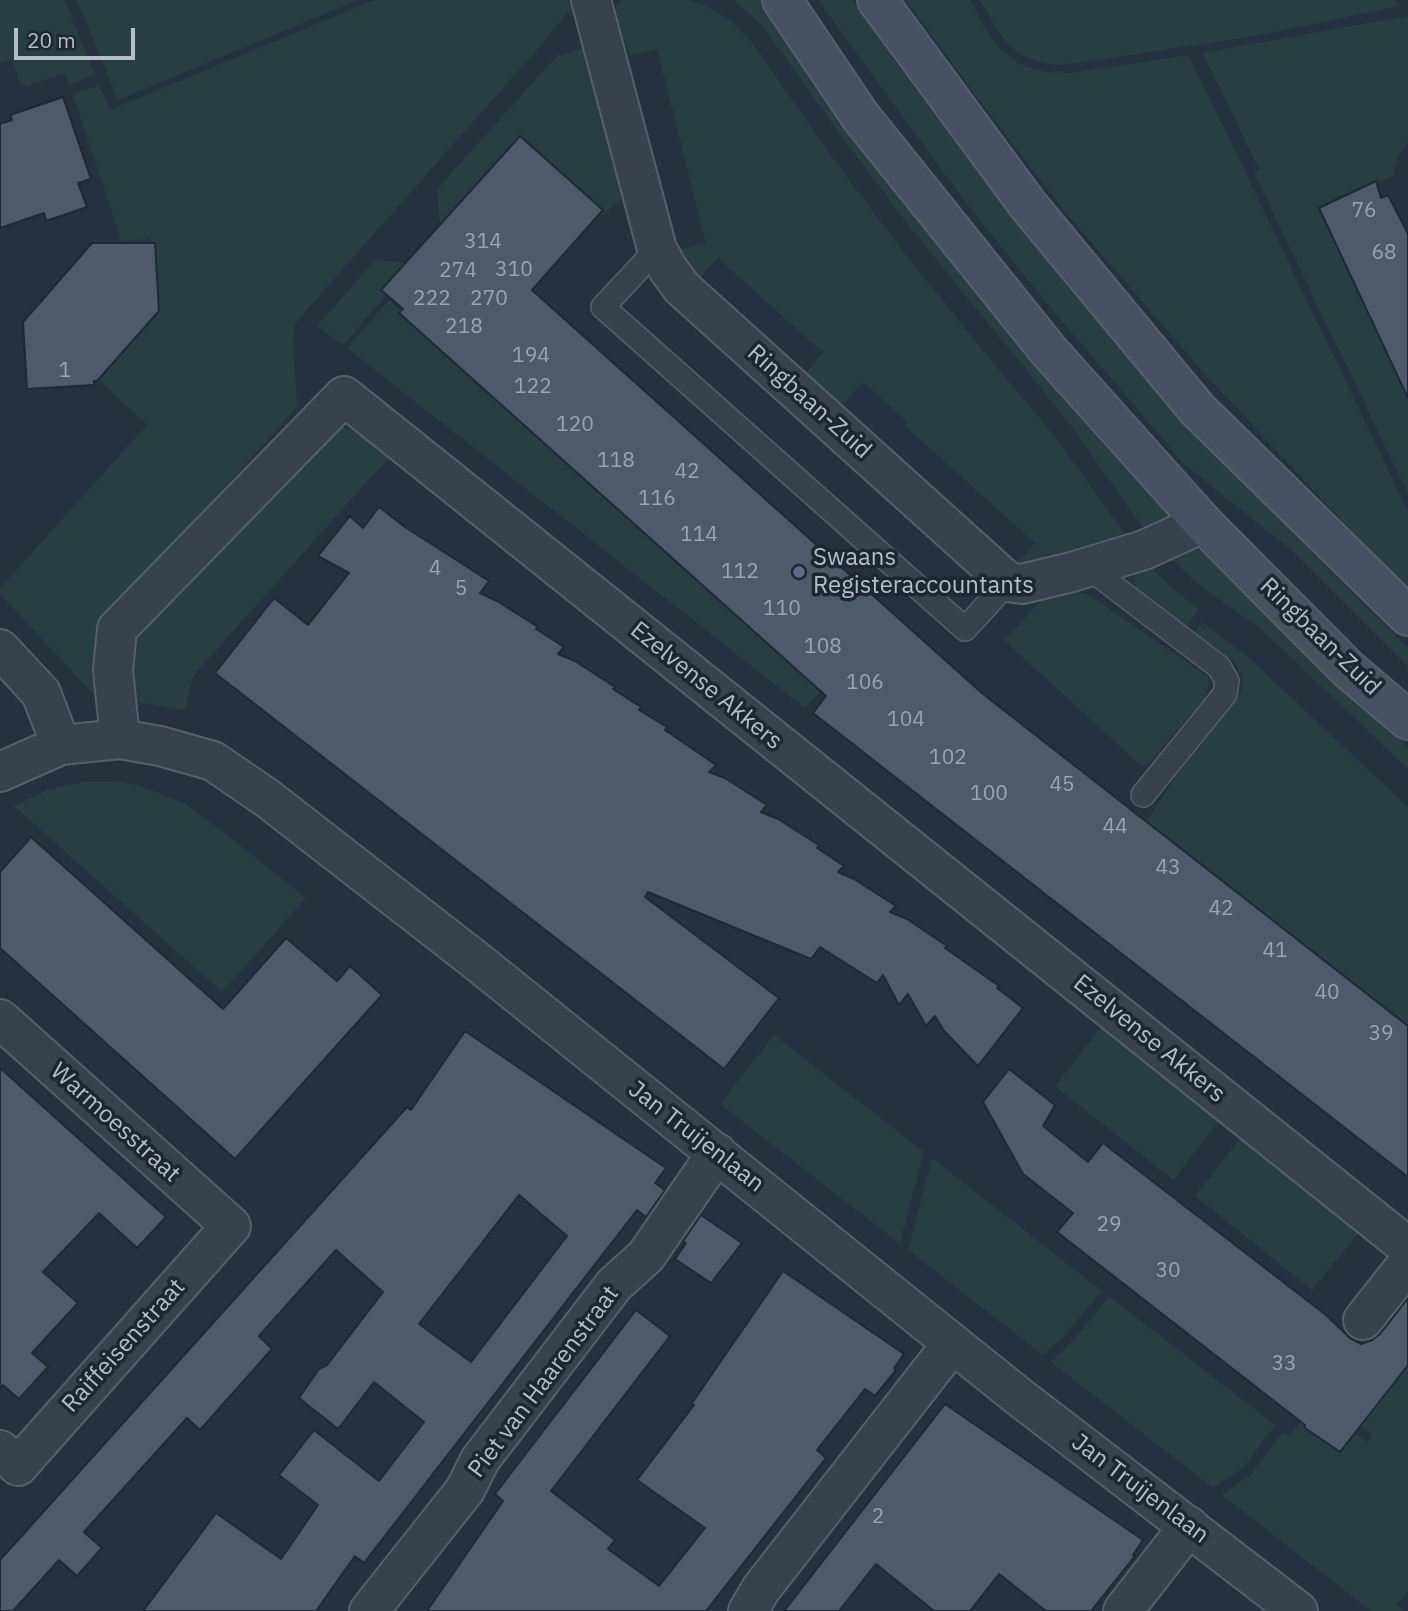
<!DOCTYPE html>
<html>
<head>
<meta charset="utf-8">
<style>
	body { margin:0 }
	#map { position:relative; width:1408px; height:1611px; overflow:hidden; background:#24313e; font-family:"IBM Plex Sans",sans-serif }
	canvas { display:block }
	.scale { position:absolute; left:14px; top:28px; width:121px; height:32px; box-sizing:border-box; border:4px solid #b4bdc9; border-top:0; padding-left:9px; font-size:21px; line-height:24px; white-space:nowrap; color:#b4bdc9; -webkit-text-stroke:5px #1d2733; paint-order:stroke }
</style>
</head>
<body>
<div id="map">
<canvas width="1408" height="1611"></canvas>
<div class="scale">20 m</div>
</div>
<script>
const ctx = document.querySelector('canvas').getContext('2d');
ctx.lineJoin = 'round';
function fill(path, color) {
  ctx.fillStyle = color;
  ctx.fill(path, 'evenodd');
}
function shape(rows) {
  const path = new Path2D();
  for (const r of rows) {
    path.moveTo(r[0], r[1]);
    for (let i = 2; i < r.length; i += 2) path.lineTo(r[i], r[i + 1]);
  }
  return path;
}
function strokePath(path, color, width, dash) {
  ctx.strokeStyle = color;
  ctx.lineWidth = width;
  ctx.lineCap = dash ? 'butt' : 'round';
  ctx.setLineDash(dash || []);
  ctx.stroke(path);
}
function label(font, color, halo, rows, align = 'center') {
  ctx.font = font + ' "IBM Plex Sans",sans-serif';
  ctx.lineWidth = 7;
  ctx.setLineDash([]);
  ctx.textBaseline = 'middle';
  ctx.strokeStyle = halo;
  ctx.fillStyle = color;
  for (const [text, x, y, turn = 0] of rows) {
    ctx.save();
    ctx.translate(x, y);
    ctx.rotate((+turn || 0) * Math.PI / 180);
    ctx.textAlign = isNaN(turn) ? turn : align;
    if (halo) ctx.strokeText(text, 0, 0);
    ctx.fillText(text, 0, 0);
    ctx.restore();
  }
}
const green = shape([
	[0,0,64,0,95,75,69,85,65,73,27,86,20,82,12,60,0,63],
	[77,0,358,0,118,100],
	[374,0,569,0,572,7,534,53,296,322,293,337,297,407,114,612,97,698,0,594,0,588,147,425,98,379,159,310,156,243,150,243,150,239,121,241,73,94,99,85,110,110],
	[622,0,689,0,706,6,730,20,751,41,827,150,895,241,985,353,1056,438,1130,541,1014,567,1035,543,905,426,907,422,863,382,839,409,802,377,825,351,819,349,718,258,696,282,677,251,706,243,657,49,630,56,614,13,615,8],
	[734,0,763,0,1178,521,1146,532,1069,423,910,227,842,137,774,42,761,25],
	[818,0,853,0,897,64,984,180,1100,322,1225,463,1366,607,1408,647,1408,666,1295,553,1185,465,1060,319,968,206],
	[906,0,971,0,982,24,1001,50,1019,64,1044,72,1071,73,1189,55,1408,511,1408,586,1360,540,1208,378,1066,213,993,119],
	[980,0,1395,0,1400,6,1255,36,1084,62,1056,65,1041,63,1019,54,1002,38],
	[1408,16,1408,141,1398,156,1393,176,1338,197,1318,208,1408,396,1408,494,1254,173,1259,169,1202,53],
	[585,47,622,191,621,200,588,225,441,234,437,189,554,59,559,54,560,56],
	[375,260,414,264,343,345,317,326],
	[389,300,823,689,805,708,347,348],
	[342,427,359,431,392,454,193,676,185,710,138,702,132,687,132,651,139,632,334,428],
	[1179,545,1212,555,1330,674,1408,747,1408,769,1260,628,1207,591,1159,549],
	[1143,558,1169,586,1199,609,1186,629,1135,591,1133,569],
	[1073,590,1092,597,1208,677,1209,686,1205,697,1147,766,1139,764,1004,640,1044,598],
	[1202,622,1247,656,1408,807,1408,1025,1146,822,1176,776,1242,692,1242,677,1236,663,1194,634],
	[82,782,118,782,137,785,184,803,230,837,306,898,222,992,14,806,47,790],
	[1105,1022,1223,1116,1173,1180,1055,1086],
	[774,1035,924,1152,900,1244,720,1104],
	[1245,1133,1363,1227,1312,1290,1195,1196],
	[932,1158,1102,1291,1063,1337,1043,1355,908,1250],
	[1109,1296,1275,1425,1244,1467,1213,1488,1051,1362,1071,1343],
	[1408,1365,1408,1592,1397,1605,1404,1611,1371,1611,1222,1495,1250,1475,1283,1432,1289,1436,1301,1421,1340,1452,1355,1433,1367,1442,1373,1435,1361,1425]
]);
const building = shape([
	[63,97,91,179,78,183,87,207,46,221,44,213,0,228,0,124,12,120,10,115,63,97],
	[520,136,603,210,532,290,983,694,1408,1026,1408,1177,813,713,826,696,399,313,403,309,381,290,520,136],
	[1376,181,1381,198,1388,195,1408,234,1408,398,1319,208,1376,181],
	[92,243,155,243,159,311,97,381,94,381,94,385,27,389,23,322,92,243],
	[379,507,405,527,489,581,480,593,497,601,538,627,536,629,564,647,558,654,575,661,615,687,613,689,641,707,639,710,667,727,665,730,716,765,709,772,725,778,767,805,761,812,778,819,819,845,817,848,844,866,838,872,854,879,896,906,890,912,907,919,947,946,945,948,999,986,997,988,1023,1008,978,1066,944,1031,935,1016,926,1026,908,994,899,1005,883,975,877,983,820,947,811,959,648,892,645,897,779,998,724,1069,215,673,274,598,308,625,349,573,318,556,350,516,363,528,379,507],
	[31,837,223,1009,286,938,337,981,350,966,382,995,235,1159,0,948,0,872,31,837],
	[465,1031,666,1168,655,1183,665,1190,646,1217,637,1210,364,1563,355,1556,316,1611,143,1611,216,1513,281,1559,318,1505,279,1475,314,1430,379,1481,424,1422,374,1382,338,1429,299,1398,319,1369,327,1365,383,1292,336,1250,259,1336,272,1349,200,1430,187,1418,84,1532,102,1548,77,1576,59,1560,13,1611,0,1611,0,1560,407,1107,411,1110,465,1031],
	[519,1195,567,1236,471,1362,419,1324,519,1195],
	[0,1068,166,1217,137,1248,99,1213,43,1272,78,1303,32,1353,48,1367,19,1399,3,1385,0,1389,0,1068],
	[1009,1069,1055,1105,1043,1126,1088,1162,1103,1143,1326,1315,1350,1338,1361,1344,1372,1340,1380,1334,1408,1298,1408,1365,1340,1452,1305,1428,1305,1425,1057,1232,1073,1213,1023,1174,983,1102,1009,1069],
	[701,1215,742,1243,711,1283,675,1259,686,1243,683,1241,701,1215],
	[783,1271,904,1354,894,1368,896,1370,875,1396,865,1389,817,1450,826,1458,706,1611,427,1611,503,1501,495,1494,636,1310,670,1336,551,1491,615,1540,608,1549,659,1586,705,1528,637,1480,694,1405,692,1403,783,1271],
	[945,1404,1143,1540,1133,1555,1135,1556,1091,1611,1046,1611,999,1574,970,1611,934,1611,876,1564,839,1611,784,1611,945,1404]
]);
const service = shape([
	[657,249,603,307,965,629,1008,582],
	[1088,567,1219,667,1227,681,1225,694,1143,795]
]);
const minor = shape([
	[591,0,657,249,668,269,682,288,1008,582,1022,584,1072,572,1144,550,1203,523],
	[0,649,41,693,61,745],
	[120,739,113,670,117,629,344,396,1408,1247],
	[0,772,61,745,120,739,160,746,213,761,267,798,474,959,1018,1396,1298,1611],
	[0,1019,231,1226,18,1466,0,1450],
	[1363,1320,1408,1263],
	[369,1611,465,1490,480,1460,614,1285,646,1256,717,1153],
	[748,1611,761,1589,952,1344],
	[1123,1611,1189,1526]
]);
const secondary = shape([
	[782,0,861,117,1048,350,1203,523,1348,669,1408,720],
	[877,0,1028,205,1197,409,1408,616]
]);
const markers = [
	[799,572,7,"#5c6f8a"]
];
const numberNames = [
	["76",1364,211],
	["314",483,242],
	["68",1384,253],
	["310",514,270],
	["274",458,271],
	["222",432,299],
	["270",489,299],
	["218",464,327],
	["194",531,356],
	["1",65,371],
	["122",533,387],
	["120",575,425],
	["118",616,461],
	["42",687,472],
	["116",657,499],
	["114",699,535],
	["4",435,569],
	["112",740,572],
	["5",461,589],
	["110",782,609],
	["108",823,647],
	["106",865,683],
	["104",906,720],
	["102",948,758],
	["45",1062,785],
	["100",989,794],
	["44",1115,827],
	["43",1168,868],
	["42",1221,909],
	["41",1275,951],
	["40",1327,993],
	["39",1381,1034],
	["29",1109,1225],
	["30",1168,1271],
	["33",1284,1364],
	["2",878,1517]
];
const streetNames = [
	["Ringbaan-Zuid",809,402,42],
	["Ringbaan-Zuid",1320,637,44],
	["Ezelvense Akkers",706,686,39],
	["Ezelvense Akkers",1149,1039,39],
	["Warmoesstraat",115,1123,42],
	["Jan Truijenlaan",696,1137,38],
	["Raiffeisenstraat",124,1346,-48],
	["Piet van Haarenstraat",544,1382,-53],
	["Jan Truijenlaan",1140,1489,37]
];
const poiNames = [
	["Swaans",813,558],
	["Registeraccountants",813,586]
];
fill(green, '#273f40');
fill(building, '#4d5a69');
strokePath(building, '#1f2935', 2);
strokePath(service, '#56606c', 26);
strokePath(minor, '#56606c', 42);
strokePath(secondary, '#56606c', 42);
strokePath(service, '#38424e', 23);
strokePath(minor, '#38424e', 38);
strokePath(secondary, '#465261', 38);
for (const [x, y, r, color] of markers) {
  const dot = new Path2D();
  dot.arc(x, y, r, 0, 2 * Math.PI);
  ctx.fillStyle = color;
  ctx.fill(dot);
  strokePath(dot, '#1d2733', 2.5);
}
label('21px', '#9aa4b1', null, numberNames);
label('24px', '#b4bdc9', '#1d2733', streetNames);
label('24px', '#b4bdc9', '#1d2733', poiNames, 'left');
</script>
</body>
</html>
